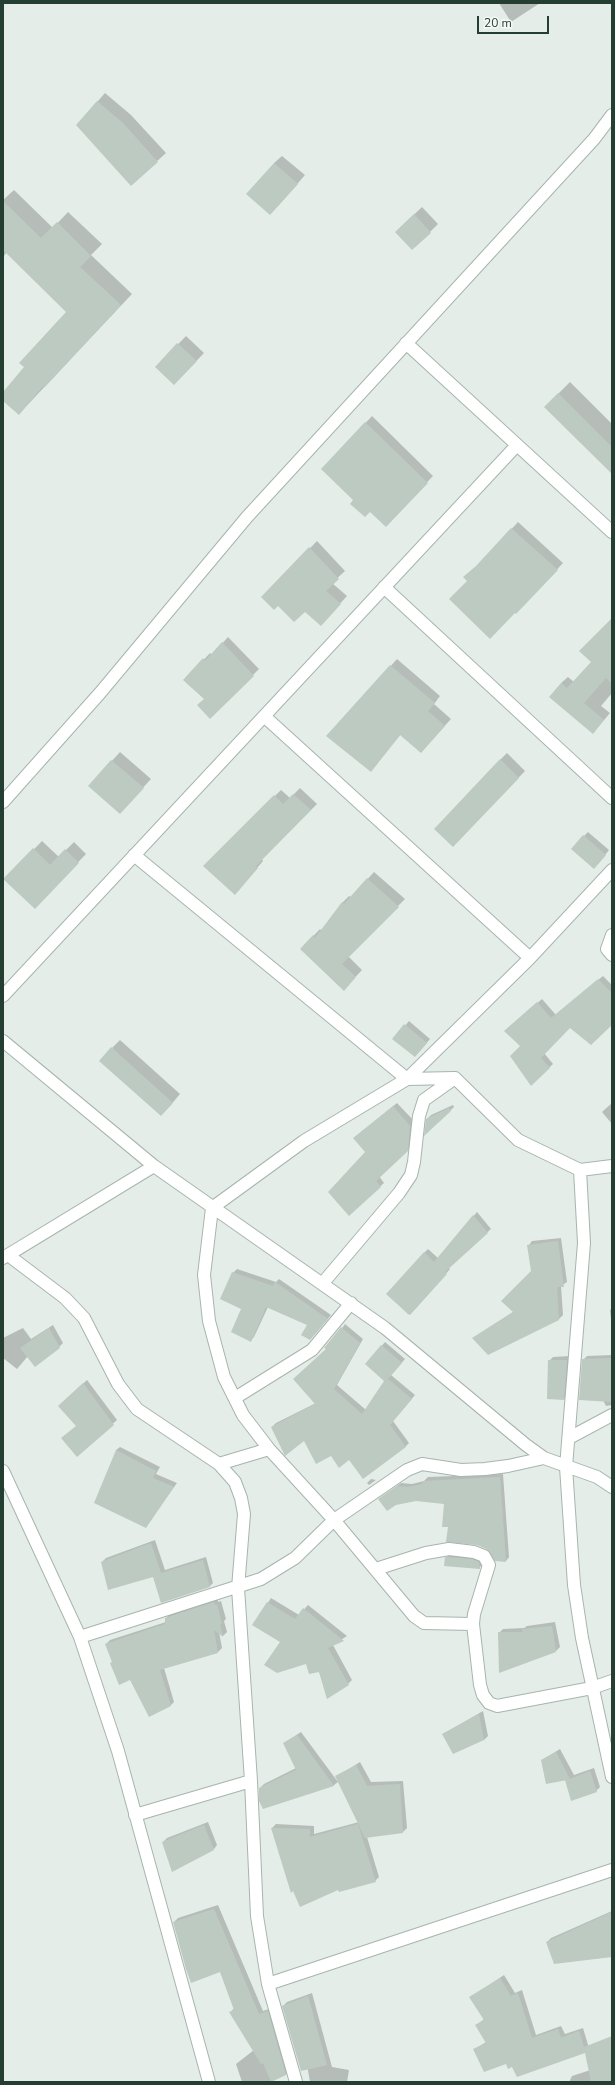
<!DOCTYPE html>
<html>
<head>
<meta charset="utf-8">
<style>
	body { margin:0 }
	#map { position:relative; width:615px; height:2085px; overflow:hidden; background:#e4ede7; font-family:"Nunito Sans",sans-serif }
	canvas { display:block }
	.frame { position:absolute; inset:0; border:4px solid #243e31; pointer-events:none }
	.scale { position:absolute; left:477px; top:16px; width:72px; height:18px; box-sizing:border-box; border:2px solid #243e31; border-top:0; padding-left:5px; font-size:12px; line-height:14px; white-space:nowrap; color:#243e31; -webkit-text-stroke:3px #f4f9f6; paint-order:stroke }
</style>
</head>
<body>
<div id="map">
<canvas width="615" height="2085"></canvas>
<div class="frame"></div>
<div class="scale">20 m</div>
</div>
<script>
const ctx = document.querySelector('canvas').getContext('2d');
ctx.lineJoin = 'round';
function fill(path, color) {
  ctx.fillStyle = color;
  ctx.fill(path, 'evenodd');
}
function shape(rows) {
  const path = new Path2D();
  for (const r of rows) {
    path.moveTo(r[0], r[1]);
    for (let i = 2; i < r.length; i += 2) path.lineTo(r[i], r[i + 1]);
  }
  return path;
}
function strokePath(path, color, width, dash) {
  ctx.strokeStyle = color;
  ctx.lineWidth = width;
  ctx.lineCap = dash ? 'butt' : 'round';
  ctx.setLineDash(dash || []);
  ctx.stroke(path);
}
const shadow = shape([
	[499,3,540,3,511,22],
	[105,93,131,115,166,153,131,185,77,125],
	[282,156,305,175,278,206,274,163],
	[14,190,53,228,68,212,102,244,91,255,132,294,19,414,3,400,3,394,68,312,7,252,3,257,3,200],
	[422,207,438,224,430,232,404,224],
	[186,336,204,353,182,376,157,366],
	[570,382,612,424,612,473,545,407],
	[372,416,433,476,392,519,370,511,355,500,322,469],
	[518,522,563,563,522,607,481,562],
	[317,541,345,571,332,583,347,596,327,618,278,604,262,597],
	[612,619,612,693,601,706,610,713,599,726,561,683,568,677,574,682,592,662],
	[228,637,259,669,210,718,205,698,185,680,210,653,212,655],
	[397,659,440,696,434,704,451,719,421,752,401,734,371,771,328,736],
	[120,752,151,779,128,804,89,786],
	[507,753,525,771,453,846,500,760],
	[300,788,317,804,262,859,263,861,241,887,204,866,281,790,290,798],
	[588,832,609,850,598,864,584,836],
	[42,841,59,857,74,842,86,854,35,907,5,879],
	[374,872,405,899,348,956,362,970,344,989,301,949,320,929,322,931,342,903,349,896,351,897],
	[603,976,612,985,612,991,609,994,612,997,612,1024,570,1026,544,1053,553,1064,532,1084,522,1046,509,1027,542,999,556,1015],
	[409,1021,430,1039,419,1052,394,1039],
	[120,1040,180,1094,169,1107,112,1048],
	[397,1103,414,1121,411,1146,379,1176,384,1183,349,1214,367,1152,354,1138],
	[612,1103,612,1124,602,1112],
	[453,1105,454,1107,426,1133,427,1119,431,1115],
	[477,1212,491,1229,448,1267,450,1269,414,1310,424,1253,428,1249,438,1258],
	[561,1238,567,1282,561,1286,563,1315,559,1319,473,1338,513,1312,532,1272,529,1245,532,1241],
	[237,1269,276,1282,279,1279,331,1315,314,1335,308,1325,268,1307,254,1337,251,1340,233,1273],
	[612,1308,612,1329,610,1310],
	[345,1324,363,1339,337,1385,366,1410,386,1381,366,1364,385,1342,405,1359,391,1375,415,1395,393,1421,409,1443,405,1447,349,1459,331,1454,304,1439,272,1427,276,1423,316,1403,328,1349],
	[53,1325,63,1343,59,1347,28,1356,17,1369,3,1358,3,1338,23,1328,31,1339],
	[612,1355,612,1405,606,1406,583,1360,587,1356],
	[570,1356,567,1395,564,1399,549,1361,553,1357],
	[87,1380,117,1420,77,1456,77,1426,63,1402],
	[120,1447,160,1467,156,1474,177,1483,146,1526,116,1450],
	[503,1474,509,1557,506,1561,449,1526,445,1503,416,1500,379,1499,401,1483,412,1484,424,1481,428,1477],
	[371,1479,376,1480,369,1485,367,1483],
	[155,1540,165,1570,206,1557,213,1583,209,1587,154,1576,102,1562,106,1558],
	[450,1554,482,1558,483,1564,479,1568,446,1558],
	[271,1598,299,1615,308,1605,347,1636,333,1645,352,1680,348,1684,327,1698,319,1671,281,1642,254,1625],
	[218,1599,218,1602,221,1601,226,1619,224,1621,227,1632,223,1636,219,1632,222,1648,218,1652,164,1668,174,1702,170,1706,131,1679,113,1662,106,1644,110,1640,166,1622,166,1618,170,1614],
	[555,1622,560,1647,556,1651,499,1633,503,1629,524,1628,527,1626],
	[483,1711,488,1736,484,1740,443,1734],
	[301,1732,338,1782,334,1785,264,1808,260,1788,264,1784,296,1768,284,1743],
	[560,1749,574,1775,594,1768,600,1787,596,1791,566,1781,542,1760],
	[360,1762,371,1782,403,1781,407,1828,403,1832,367,1837,379,1877,375,1881,339,1888,292,1891,272,1828,276,1824,314,1826,314,1834,359,1822,336,1777],
	[208,1822,217,1845,214,1849,163,1842,167,1838],
	[218,1905,263,2011,272,2008,290,2071,286,2074,269,2082,242,2082,236,2064,254,2050,231,2012,234,2008,221,1971,174,1922,178,1918],
	[612,1911,612,1950,547,1942,551,1938],
	[504,1975,515,1993,522,1990,536,2035,561,2026,565,2034,583,2028,589,2048,513,2066,475,2049,486,2042,477,2025,484,2019,471,1997],
	[312,1993,332,2067,349,2070,347,2082,310,2082,307,2065,283,2006,287,2002],
	[612,2063,612,2082,569,2082,572,2076]
]);
const building = shape([
	[97,101,123,123,158,162,131,186,76,125],
	[274,163,298,184,270,215,246,194],
	[3,201,41,238,57,222,91,256,80,267,121,305,45,387,43,386,19,415,3,401,3,392,24,367,19,363,66,312,3,250],
	[414,214,431,233,412,250,395,232],
	[177,343,197,361,174,385,155,367],
	[558,393,612,447,612,474,544,407],
	[365,422,428,483,386,527,370,512,365,517,350,504,353,500,321,469],
	[511,528,558,570,516,614,515,613,490,639,449,599,467,581,463,577,476,566],
	[309,547,339,579,326,591,341,604,321,626,305,612,294,622,278,606,274,610,261,597],
	[612,618,612,684,606,678,584,703,604,720,593,734,549,697,561,683,567,688,591,662,579,651],
	[222,642,254,676,210,719,197,705,204,699,183,680,203,658,205,661],
	[390,665,435,703,428,711,445,726,421,753,400,735,371,772,326,736],
	[500,759,519,778,453,847,434,829],
	[111,760,144,788,120,814,88,786],
	[293,794,311,810,256,866,258,868,235,895,203,866,274,795,283,804],
	[583,835,606,855,594,869,571,849],
	[33,848,50,865,65,849,79,863,35,909,3,879],
	[367,878,399,907,342,964,356,977,344,991,300,949,313,935,315,938,342,902,344,904],
	[598,979,612,993,612,1025,591,1045,570,1028,541,1058,550,1068,531,1086,510,1056,520,1046,504,1031,537,1002,551,1018],
	[404,1024,427,1043,415,1057,392,1039],
	[111,1047,173,1103,161,1116,99,1061],
	[393,1106,410,1126,408,1151,376,1181,381,1187,349,1216,328,1192,365,1152,353,1138],
	[449,1108,451,1111,424,1136,426,1119],
	[473,1215,488,1233,445,1272,447,1274,410,1315,408,1314,386,1294,424,1252,434,1262],
	[558,1241,564,1287,557,1287,559,1320,488,1355,472,1338,513,1312,501,1301,531,1271,527,1245],
	[232,1272,273,1286,275,1282,328,1319,310,1340,301,1335,307,1325,266,1307,251,1342,231,1332,241,1309,220,1299],
	[341,1327,360,1343,334,1389,362,1414,384,1381,365,1364,381,1345,402,1363,388,1379,412,1399,390,1425,406,1447,363,1479,349,1460,339,1468,331,1456,316,1464,304,1441,285,1456,271,1427,315,1404,293,1379,326,1349,324,1348],
	[49,1328,60,1348,35,1367,20,1348],
	[612,1358,612,1402,579,1400,582,1359],
	[548,1360,567,1360,564,1400,547,1399],
	[83,1383,114,1425,77,1457,61,1438,76,1426,58,1406],
	[116,1450,156,1471,153,1478,174,1487,146,1528,94,1503],
	[500,1477,506,1562,495,1561,487,1549,477,1545,446,1542,448,1527,442,1527,444,1504,416,1501,396,1505,387,1511,378,1499,397,1486,408,1487,422,1484,424,1481],
	[151,1543,161,1573,203,1560,210,1587,161,1603,153,1577,108,1590,101,1562],
	[445,1557,472,1559,479,1562,480,1569,444,1566],
	[214,1602,215,1605,217,1604,222,1624,220,1624,223,1637,214,1630,218,1653,160,1670,171,1706,149,1717,130,1680,119,1685,110,1663,112,1662,105,1644,165,1624,165,1618],
	[267,1602,295,1619,303,1608,344,1641,328,1648,349,1685,327,1699,319,1672,309,1674,306,1664,277,1673,264,1665,280,1642,252,1625],
	[552,1626,556,1652,499,1673,498,1632,522,1632,522,1629],
	[479,1714,484,1740,453,1754,442,1734],
	[297,1735,334,1786,263,1809,259,1801,259,1788,296,1770,283,1743],
	[556,1752,570,1779,590,1771,597,1792,571,1801,565,1780,567,1780,546,1784,541,1760],
	[356,1765,367,1786,400,1784,403,1833,365,1838,335,1776],
	[358,1824,376,1882,339,1892,338,1890,300,1907,293,1891,291,1893,271,1828,310,1829,310,1837],
	[204,1825,214,1850,172,1872,162,1842],
	[214,1909,259,2014,268,2011,286,2075,271,2082,263,2063,261,2064,229,2012,234,2010,220,1972,191,1983,186,1969,173,1922],
	[612,1912,612,1957,554,1964,546,1942],
	[500,1978,511,1996,518,1993,532,2038,558,2029,561,2038,579,2031,584,2047,612,2036,612,2082,591,2082,585,2053,517,2077,512,2067,508,2069,506,2064,484,2072,473,2049,486,2043,475,2025,484,2020,469,1997],
	[308,1996,327,2065,301,2071,282,2006]
]);
const minor = shape([
	[406,343,612,532],
	[384,587,612,798],
	[264,716,530,958],
	[3,802,100,693,247,517,594,139,612,115],
	[134,855,407,1079,455,1078,518,1140,580,1170,612,1166],
	[612,935,607,949,612,955],
	[3,996,517,445],
	[3,1041,154,1166,385,1328,526,1445,544,1458,597,1477,612,1487],
	[580,1170,584,1243,566,1467,574,1585,582,1638,612,1777],
	[8,1255,65,1298,84,1318,118,1384,137,1409,219,1464,235,1482,241,1498,244,1514,238,1588,251,1781,257,1916,268,1984,296,2082],
	[3,1258,154,1166],
	[322,1284,399,1193,411,1175,414,1162,419,1116,424,1100,455,1078],
	[235,1398,312,1350,351,1303],
	[569,1438,612,1415],
	[219,1464,269,1449],
	[3,1471,80,1637,118,1751,209,2082],
	[376,1569,426,1553,449,1549,474,1552,484,1556,489,1565,474,1614,473,1624,480,1685,483,1695,489,1703,497,1706,592,1688,612,1681],
	[473,1624,424,1623,414,1616,334,1520,269,1449,243,1415,224,1377,209,1321,204,1275,212,1208,304,1141,407,1079,530,958,612,870],
	[80,1637,261,1579,295,1558,334,1520,407,1470,422,1464,461,1470,485,1469,508,1466,544,1458],
	[135,1815,251,1781],
	[268,1984,612,1870]
]);
fill(shadow, '#0003');
fill(building, '#bccac2');
strokePath(minor, '#a7b5ad', 14);
strokePath(minor, '#fff', 12);
</script>
</body>
</html>
